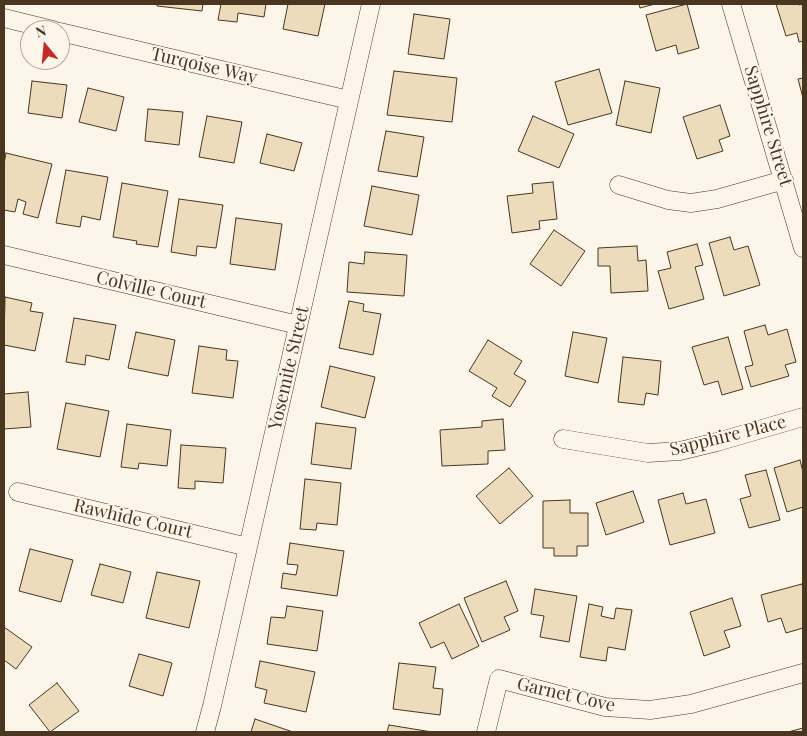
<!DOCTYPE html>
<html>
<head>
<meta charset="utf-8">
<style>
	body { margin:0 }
	#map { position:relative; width:807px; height:736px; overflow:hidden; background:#fbf6e9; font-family:"Playfair Display",serif }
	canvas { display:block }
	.frame { position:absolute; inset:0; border:5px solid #4a3520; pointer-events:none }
	.north { position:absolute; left:20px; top:20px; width:50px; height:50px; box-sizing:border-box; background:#fbf6e9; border:1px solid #b4a999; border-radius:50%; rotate:343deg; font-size:14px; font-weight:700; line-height:20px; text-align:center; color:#4a3520 }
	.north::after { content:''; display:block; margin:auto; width:18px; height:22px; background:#c62828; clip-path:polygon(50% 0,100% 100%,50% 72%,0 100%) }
</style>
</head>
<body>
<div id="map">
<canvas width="807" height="736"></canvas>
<div class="frame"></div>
<div class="north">N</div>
</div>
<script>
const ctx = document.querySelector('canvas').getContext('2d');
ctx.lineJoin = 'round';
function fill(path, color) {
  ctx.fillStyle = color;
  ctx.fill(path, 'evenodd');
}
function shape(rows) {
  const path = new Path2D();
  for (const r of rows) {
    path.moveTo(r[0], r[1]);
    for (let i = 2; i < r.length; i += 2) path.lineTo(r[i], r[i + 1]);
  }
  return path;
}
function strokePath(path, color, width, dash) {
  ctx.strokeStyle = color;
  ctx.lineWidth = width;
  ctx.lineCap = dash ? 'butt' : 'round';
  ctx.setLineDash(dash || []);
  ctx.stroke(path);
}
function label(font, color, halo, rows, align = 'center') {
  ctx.font = font + ' "Playfair Display",serif';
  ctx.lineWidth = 4;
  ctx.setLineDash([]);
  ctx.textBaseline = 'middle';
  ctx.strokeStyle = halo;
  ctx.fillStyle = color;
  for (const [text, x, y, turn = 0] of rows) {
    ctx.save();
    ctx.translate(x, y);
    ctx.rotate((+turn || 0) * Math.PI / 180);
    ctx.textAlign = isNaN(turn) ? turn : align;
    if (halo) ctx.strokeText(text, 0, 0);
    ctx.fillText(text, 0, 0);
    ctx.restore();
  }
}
const building = shape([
	[157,4,203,4,202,11,157,6,157,4],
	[221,4,266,4,264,17,238,13,237,22,218,20,221,4],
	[288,4,325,4,318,36,283,29,288,4],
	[639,4,655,4,640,8,639,4],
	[687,4,699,48,678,54,676,45,656,51,646,15,687,4],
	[776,4,798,4,799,5,803,4,803,41,799,42,797,33,786,36,776,4],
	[414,14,450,19,444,59,408,54,414,14],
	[599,69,612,113,568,125,555,82,599,69],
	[394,71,457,78,452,122,387,115,394,71],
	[803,78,803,98,798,79,803,78],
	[32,81,67,85,62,118,28,113,32,81],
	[625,81,660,88,651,133,616,125,625,81],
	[88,88,124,97,116,131,79,122,88,88],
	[720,105,730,136,719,140,723,151,697,159,683,117,720,105],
	[148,109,183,112,179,145,145,141,148,109],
	[207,116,242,122,234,163,199,157,207,116],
	[533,116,574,134,559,168,518,151,533,116],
	[386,131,424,137,417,177,378,171,386,131],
	[267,134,302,143,294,171,260,163,267,134],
	[6,153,52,164,38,218,23,214,26,202,18,199,15,212,4,210,4,164,6,153],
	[66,170,108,177,100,220,82,216,80,227,56,223,66,170],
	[553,182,557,219,539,221,540,229,512,233,507,196,533,193,532,184,553,182],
	[122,183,168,191,158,247,136,244,137,241,113,237,122,183],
	[372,186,419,195,412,235,364,226,372,186],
	[179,199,223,205,216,248,197,246,196,256,171,252,179,199],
	[236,218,282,224,275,270,230,264,236,218],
	[554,230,585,251,561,286,530,264,554,230],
	[730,237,734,250,748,246,760,285,724,296,709,243,730,237],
	[697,244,703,265,695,267,704,299,669,309,658,271,671,268,667,252,697,244],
	[637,246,638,261,646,260,648,291,611,293,610,266,598,266,598,248,637,246],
	[365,252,407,255,404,296,347,292,349,262,364,264,365,252],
	[5,297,32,303,30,311,43,313,35,351,4,345,5,297],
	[349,301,364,304,363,311,381,314,373,355,339,348,349,301],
	[74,318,116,325,109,360,86,355,85,365,66,362,74,318],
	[765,325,768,335,787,329,796,362,785,365,789,376,751,387,745,367,753,365,744,331,765,325],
	[136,332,175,340,168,376,128,368,136,332],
	[573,332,607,338,598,383,565,376,573,332],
	[728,337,743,389,722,395,718,381,704,385,692,347,728,337],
	[488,340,522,361,514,374,526,381,510,407,492,396,497,388,469,371,488,340],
	[199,346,227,350,226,360,238,361,233,398,192,393,199,346],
	[623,357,661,361,658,395,646,393,644,405,618,402,623,357],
	[330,366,375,377,365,418,321,407,330,366],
	[28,392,31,427,4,429,4,394,28,392],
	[66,403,109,411,100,457,57,449,66,403],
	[503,419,505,450,488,451,488,464,442,466,440,430,482,427,482,421,503,419],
	[316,423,356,428,351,469,311,464,316,423],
	[127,424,171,430,167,466,139,463,138,469,121,467,127,424],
	[181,445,226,448,223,483,195,481,195,489,178,488,181,445],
	[800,460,803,472,803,507,787,512,774,468,800,460],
	[509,468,533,496,500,524,476,496,509,468],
	[766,470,780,520,749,528,740,499,751,496,745,475,766,470],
	[305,479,341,483,337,525,317,523,316,530,300,529,305,479],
	[633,491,644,522,606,535,596,503,633,491],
	[683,493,686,504,706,499,715,533,670,545,658,500,683,493],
	[570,500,570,513,588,513,588,546,577,546,577,556,554,556,554,548,543,548,543,501,570,500],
	[290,543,344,551,337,596,281,588,283,573,296,575,298,565,287,564,290,543],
	[30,549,73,560,61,602,19,591,30,549],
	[100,564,131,572,123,603,91,595,100,564],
	[157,572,200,581,189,628,146,618,157,572],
	[506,581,518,611,504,617,510,630,482,642,464,598,506,581],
	[802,584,803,590,803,628,786,633,781,618,768,622,761,595,802,584],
	[535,589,577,596,569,642,540,637,544,616,531,614,535,589],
	[732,598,741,626,724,631,730,647,704,656,690,612,732,598],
	[459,604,479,646,452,659,444,642,431,648,419,623,459,604],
	[589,604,603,607,601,616,614,619,616,608,632,610,625,650,608,647,606,661,580,657,589,604],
	[287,606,323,611,317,651,267,644,271,617,285,618,287,606],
	[4,627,32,647,16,669,4,660,4,627],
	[139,654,172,663,163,696,129,686,139,654],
	[260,661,315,672,306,712,264,703,267,690,255,687,260,661],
	[399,663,436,667,433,688,443,689,440,715,393,709,399,663],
	[57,683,79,711,50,732,29,705,57,683],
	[255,719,293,732,251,732,255,719],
	[389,725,432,732,387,732,389,725],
	[803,728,803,732,788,732,803,728]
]);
const minor = shape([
	[731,4,803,248],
	[4,18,53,30],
	[60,32,349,100],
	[619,185,668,200,691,203,717,199,784,180],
	[4,255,298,325],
	[563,439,648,453,680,451,717,442,803,417],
	[18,492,248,547],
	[205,732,212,706,371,4],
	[486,732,499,679,605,707,650,710,691,704,803,673]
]);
const streetNames = [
	["Turqoise Way",204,66,13],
	["Sapphire Street",768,126,73],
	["Colville Court",151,290,13],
	["Yosemite Street",289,368,-77],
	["Sapphire Place",728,436,-14],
	["Rawhide Court",133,519,13],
	["Garnet Cove",566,695,13]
];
fill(building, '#ecdcbc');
strokePath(building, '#4a3520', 1);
strokePath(minor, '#4a3520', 19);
strokePath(minor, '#fbf6e9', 18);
label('18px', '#4a3520', '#fbf6e9', streetNames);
</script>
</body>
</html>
